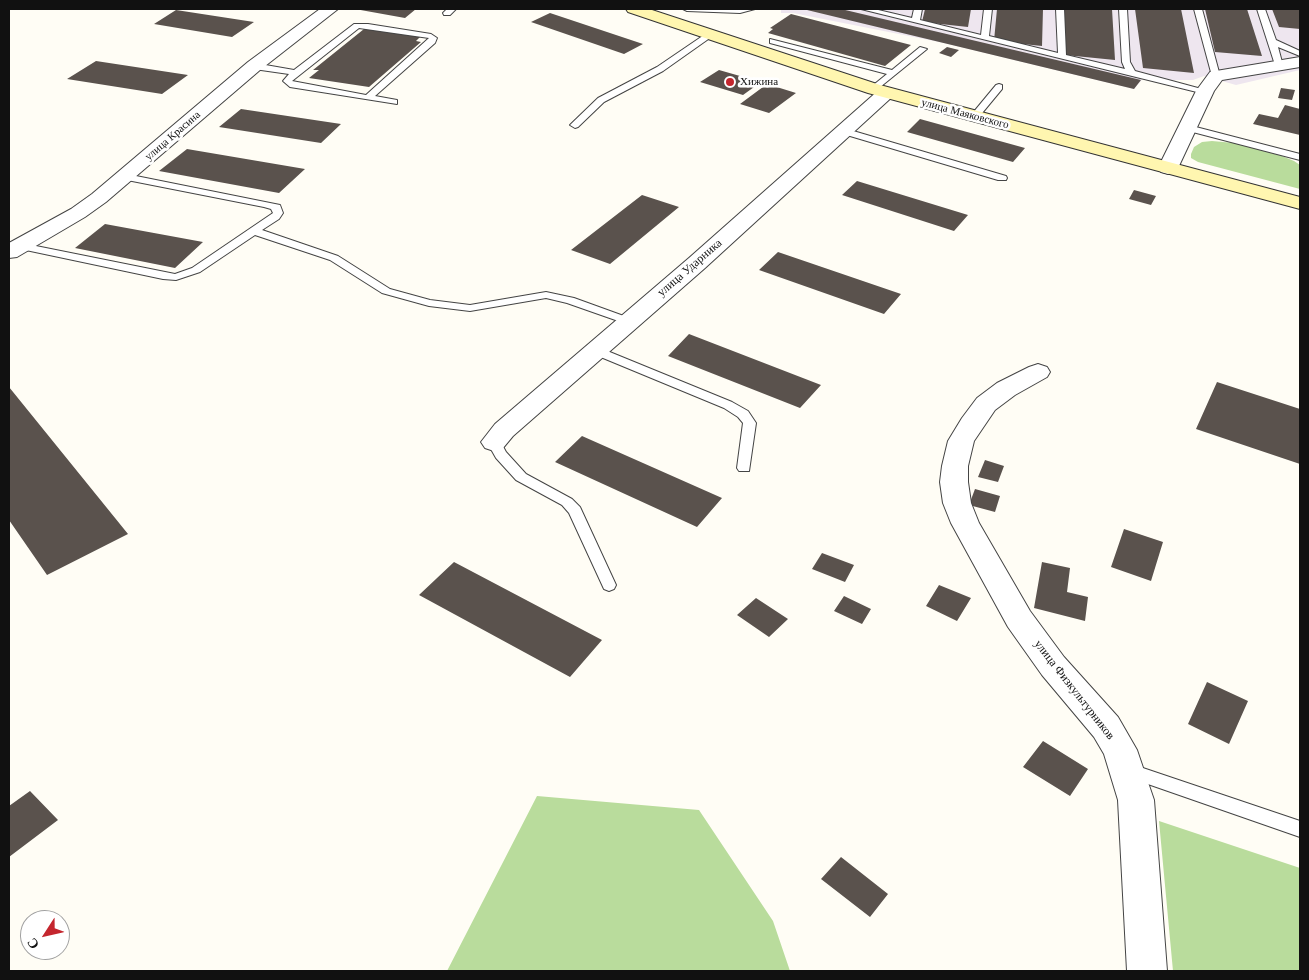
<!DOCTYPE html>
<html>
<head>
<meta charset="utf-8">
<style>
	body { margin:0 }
	#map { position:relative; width:1309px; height:980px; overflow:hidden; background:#fffdf5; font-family:Georgia,serif }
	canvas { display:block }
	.frame { position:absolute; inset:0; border:10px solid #111; pointer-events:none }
	.north { position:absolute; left:20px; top:910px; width:50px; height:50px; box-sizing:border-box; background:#fff; border:1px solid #a0a0a0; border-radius:50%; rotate:235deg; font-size:14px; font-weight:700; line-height:20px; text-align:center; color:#111 }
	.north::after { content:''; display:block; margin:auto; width:18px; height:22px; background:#c4262e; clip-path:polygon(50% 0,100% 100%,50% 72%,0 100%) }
</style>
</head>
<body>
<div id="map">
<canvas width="1309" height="980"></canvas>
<div class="frame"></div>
<div class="north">С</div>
</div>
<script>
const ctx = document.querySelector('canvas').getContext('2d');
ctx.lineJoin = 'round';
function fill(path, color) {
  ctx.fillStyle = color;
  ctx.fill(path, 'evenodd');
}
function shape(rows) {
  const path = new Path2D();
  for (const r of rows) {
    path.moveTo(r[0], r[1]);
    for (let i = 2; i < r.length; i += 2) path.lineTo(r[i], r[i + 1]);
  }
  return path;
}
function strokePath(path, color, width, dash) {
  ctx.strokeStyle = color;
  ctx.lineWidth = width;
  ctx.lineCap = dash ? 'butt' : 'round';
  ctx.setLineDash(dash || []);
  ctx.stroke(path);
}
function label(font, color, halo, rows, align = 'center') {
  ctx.font = font + ' Georgia,serif';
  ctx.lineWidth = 5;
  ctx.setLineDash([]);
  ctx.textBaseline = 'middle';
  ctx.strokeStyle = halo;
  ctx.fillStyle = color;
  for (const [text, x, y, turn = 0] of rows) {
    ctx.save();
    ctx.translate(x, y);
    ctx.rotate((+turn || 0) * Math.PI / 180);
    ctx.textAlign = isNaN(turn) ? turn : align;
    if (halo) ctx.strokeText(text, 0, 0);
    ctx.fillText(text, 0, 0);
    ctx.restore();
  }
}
const industrial = shape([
	[781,9,1300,9,1300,70,1236,85,1204,76,1193,80,1171,80,1147,74,1134,89,944,43,793,13,781,13]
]);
const forest = shape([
	[1212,141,1234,143,1282,156,1294,161,1300,165,1300,189,1198,162,1191,158,1191,154,1194,147,1202,142],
	[537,796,699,810,773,921,790,971,447,971],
	[1159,821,1300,868,1300,971,1173,971]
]);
const building = shape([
	[355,9,416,9,405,18],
	[809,9,841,9,1141,80,1134,89,807,10],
	[925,9,971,9,968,27,922,22],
	[997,9,1043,9,1042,46,994,41],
	[1065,9,1112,9,1115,60,1065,55],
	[1135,9,1181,9,1194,73,1143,68],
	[1205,9,1247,9,1262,56,1215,52],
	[1272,9,1300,9,1300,29,1279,27],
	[176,10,254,22,232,37,154,24],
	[550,13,643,44,624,54,531,22],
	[791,14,911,45,885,66,768,33,773,29,770,28],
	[364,29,420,37,416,41,421,42,369,87,309,78,319,70,313,70],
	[947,47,959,50,951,57,939,53],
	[96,61,188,75,162,94,67,79],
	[719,70,761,82,743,95,700,82],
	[767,84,796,93,769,113,740,104],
	[1281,88,1295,90,1292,100,1278,98],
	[1285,105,1300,109,1300,135,1253,124,1259,114,1278,118],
	[241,109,341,124,321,143,219,127],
	[920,119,1025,148,1013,162,907,132],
	[187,149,305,169,279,193,159,171],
	[857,181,968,215,954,231,842,195],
	[1134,190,1156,196,1151,205,1129,199],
	[642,195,679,207,610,264,571,250],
	[105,224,203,242,175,268,75,248],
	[778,252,901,294,884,314,759,270],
	[689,334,821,385,800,408,668,356],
	[1217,382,1300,409,1300,464,1196,429],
	[9,387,128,534,47,575,9,520],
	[582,436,722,498,697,527,555,462],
	[985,460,1004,466,998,482,978,477],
	[975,489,1000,496,995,512,969,505],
	[1124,529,1163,542,1151,581,1111,567],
	[822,553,854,565,845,582,812,569],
	[454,562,602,640,570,677,419,595],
	[1042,562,1070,568,1067,592,1088,597,1085,621,1034,608],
	[939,585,971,598,957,621,926,606],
	[844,596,871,609,862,624,834,611],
	[756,598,788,619,769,637,737,615],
	[1207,682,1248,701,1229,744,1188,724],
	[1043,741,1088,769,1070,796,1023,767],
	[30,791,58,820,9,857,9,806],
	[841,857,888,894,870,917,821,879]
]);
const lane = shape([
	[447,9,456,9,450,15,444,15,443,13,447,9],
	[683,9,755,9,740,13,687,11,683,9],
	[861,9,874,9,912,18,914,9,922,9,920,20,981,35,984,9,992,9,989,36,1058,53,1056,9,1064,9,1066,55,1125,69,1122,62,1119,9,1127,9,1130,62,1135,71,1209,91,1205,94,861,9],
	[1194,9,1202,9,1220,76,1219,78,1212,76,1194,9],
	[1257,9,1265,9,1276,40,1300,51,1300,56,1278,47,1283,66,1276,68,1257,9],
	[354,24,368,24,431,34,437,38,435,43,375,96,397,100,397,104,290,87,283,81,289,74,254,69,250,66,254,63,294,70,354,24],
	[359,28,429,38,366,95,292,81,359,28],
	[707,33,714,35,663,71,604,102,578,127,575,128,570,125,598,98,657,67,707,33],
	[770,39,892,70,920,47,927,49,874,92,870,89,871,87,887,74,770,43,770,39],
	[999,84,1002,85,1002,89,978,118,972,118,972,114,996,85,999,84],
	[1188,125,1300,154,1300,160,1185,130,1183,128,1188,125],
	[843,128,1006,176,1007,178,1006,180,998,180,840,133,838,131,843,128],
	[126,174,280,205,283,213,279,219,262,230,338,256,390,289,430,300,470,305,546,292,574,298,632,319,634,321,632,323,624,323,567,303,546,298,470,311,429,306,382,293,330,260,255,235,200,272,176,280,163,279,21,249,16,246,21,243,175,274,192,268,273,213,271,209,264,207,122,179,121,177,126,174],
	[595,346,732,402,748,411,756,423,749,471,739,471,737,468,743,423,738,417,724,408,591,353,589,350,595,346],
	[494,438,499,439,506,452,526,474,572,499,580,507,616,585,614,589,609,591,604,589,569,513,562,505,516,480,496,458,487,442,489,439,494,438],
	[1128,763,1300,821,1300,837,1122,775,1119,770,1122,765,1128,763]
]);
const street = shape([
	[320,9,338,9,260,70,106,202,85,217,17,257,9,258,9,243,71,209,92,194,248,62,320,9],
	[1300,57,1300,67,1222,80,1214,91,1178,168,1175,172,1168,174,1161,172,1158,168,1196,91,1210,72,1300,57],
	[886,88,892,89,895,93,892,97,705,268,513,436,503,448,494,451,485,448,481,442,495,424,689,258,880,89,886,88],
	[1038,364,1047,367,1050,372,1047,377,1015,395,995,410,974,441,968,466,968,482,971,503,979,523,1030,611,1064,657,1118,717,1137,750,1154,800,1167,971,1127,971,1118,800,1104,754,1094,737,1042,675,1008,627,951,523,943,503,940,482,942,466,948,441,962,418,977,398,997,383,1029,367,1038,364]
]);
const secondary = shape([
	[626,9,649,9,880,85,1300,197,1300,209,868,93,628,12,626,9]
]);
const markers = [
	[730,82,5,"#c4262e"]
];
const farPoinames = [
	["Хижина",740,82]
];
const farStreetnames = [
	["улица Маяковского",965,114,15],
	["улица Красина",173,136,-41]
];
const streetNames = [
	["улица Ударника",690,268,-41],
	["улица Физкультурников",1074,690,52]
];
fill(industrial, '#eee6ef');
fill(forest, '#b9dc9c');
fill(building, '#5a524d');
strokePath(lane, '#444', 2);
strokePath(street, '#444', 2);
strokePath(secondary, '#333', 2);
fill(lane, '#fff');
fill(street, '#fff');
fill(secondary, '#fff6b0');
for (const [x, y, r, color] of markers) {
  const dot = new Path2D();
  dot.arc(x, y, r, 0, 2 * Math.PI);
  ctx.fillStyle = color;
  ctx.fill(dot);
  strokePath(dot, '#fff', 2);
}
label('11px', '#111', '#fff', farPoinames, 'left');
label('11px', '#111', '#fff', farStreetnames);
label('12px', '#111', '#fff', streetNames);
</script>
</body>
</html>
